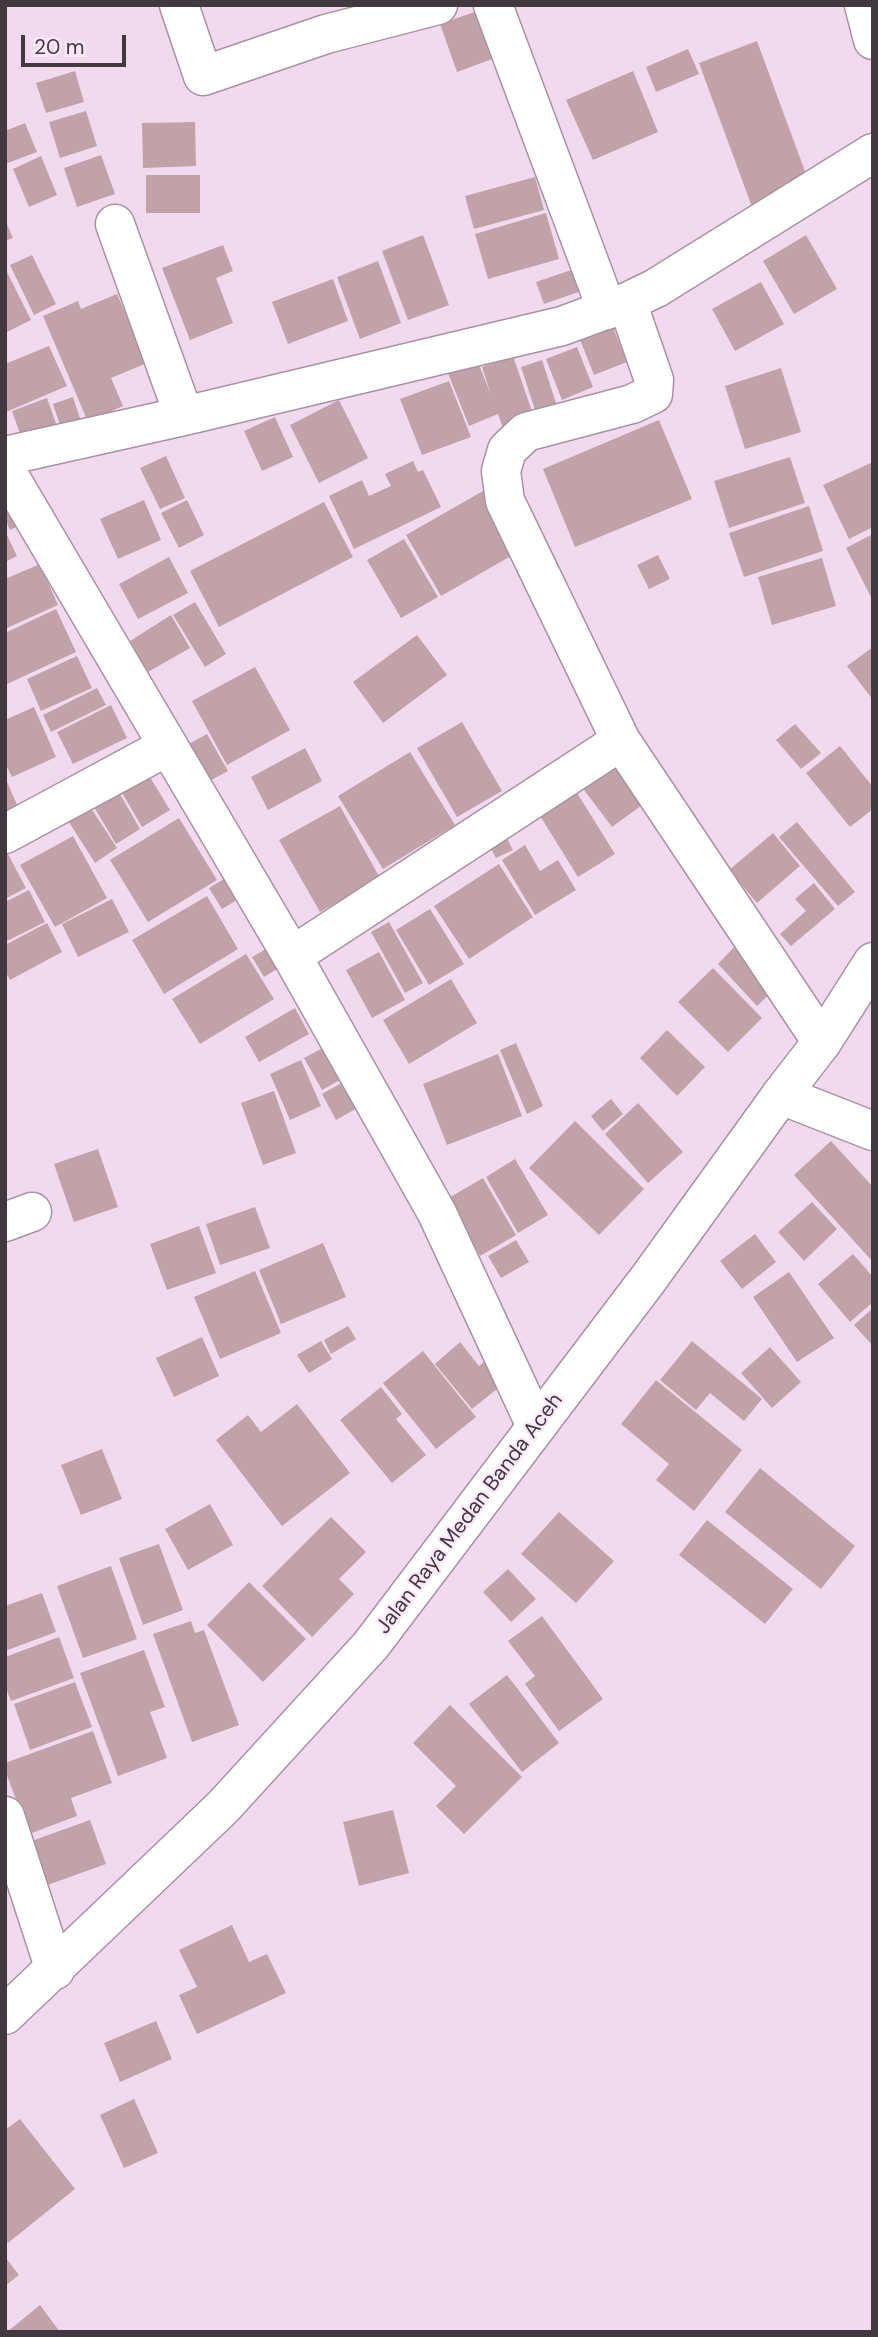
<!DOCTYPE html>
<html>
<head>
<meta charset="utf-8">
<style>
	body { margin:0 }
	#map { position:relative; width:878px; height:2337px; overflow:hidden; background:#f2daee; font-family:"DM Sans",sans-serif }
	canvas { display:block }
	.frame { position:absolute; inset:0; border:7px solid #413840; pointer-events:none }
	.scale { position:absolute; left:21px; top:35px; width:105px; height:32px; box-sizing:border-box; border:4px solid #413840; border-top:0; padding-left:9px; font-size:21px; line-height:24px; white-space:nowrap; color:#413840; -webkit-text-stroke:5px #fde9f9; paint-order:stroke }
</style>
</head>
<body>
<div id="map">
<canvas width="878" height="2337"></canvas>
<div class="frame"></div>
<div class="scale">20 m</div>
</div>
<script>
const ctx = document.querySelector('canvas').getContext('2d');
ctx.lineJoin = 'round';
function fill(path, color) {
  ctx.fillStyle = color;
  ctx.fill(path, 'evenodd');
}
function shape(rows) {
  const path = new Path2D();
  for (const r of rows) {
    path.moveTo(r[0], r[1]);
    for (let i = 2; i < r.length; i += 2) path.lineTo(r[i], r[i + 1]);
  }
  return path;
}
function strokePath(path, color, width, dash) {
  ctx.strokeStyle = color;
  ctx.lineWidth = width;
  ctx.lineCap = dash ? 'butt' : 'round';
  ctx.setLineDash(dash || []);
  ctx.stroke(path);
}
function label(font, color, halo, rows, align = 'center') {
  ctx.font = font + ' "DM Sans",sans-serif';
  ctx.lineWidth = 5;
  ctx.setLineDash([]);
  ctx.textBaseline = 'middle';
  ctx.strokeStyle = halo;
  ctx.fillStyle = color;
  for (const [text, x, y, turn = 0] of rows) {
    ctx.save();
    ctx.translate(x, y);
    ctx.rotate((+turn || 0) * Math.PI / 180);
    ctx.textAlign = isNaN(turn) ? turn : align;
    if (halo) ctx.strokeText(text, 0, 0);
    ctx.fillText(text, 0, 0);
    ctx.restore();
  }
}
const building = shape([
	[486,8,503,55,457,72,440,24],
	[757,41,810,185,752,207,699,63],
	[688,49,699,74,656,92,646,67],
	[75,71,84,102,46,113,36,83],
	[633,71,658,132,593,160,566,100],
	[86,111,97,146,60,158,49,122],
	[195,122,196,166,143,168,142,123],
	[25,123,37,152,5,164,5,131],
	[101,155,115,194,77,207,64,168],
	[41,156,57,195,29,207,13,169],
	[146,175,200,175,200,213,146,213],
	[535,177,544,210,474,229,465,196],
	[546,213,559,259,488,279,475,234],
	[5,220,13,238,5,241],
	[423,235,449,305,408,320,382,251],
	[806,235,837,289,794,314,763,261],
	[223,245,233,271,216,278,233,323,190,340,162,268],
	[32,255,56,304,34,315,10,265],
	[378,261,401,323,360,339,337,277],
	[580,267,587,289,544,304,536,282],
	[5,268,31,320,5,333],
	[333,279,348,321,288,344,272,302],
	[761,282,784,324,735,351,712,309],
	[117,294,147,363,111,378,123,406,88,422,43,316,78,301,81,309],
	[610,320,627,362,594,375,577,332],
	[49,346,67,386,6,412,5,364],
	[577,347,593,387,562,400,546,359],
	[474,352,491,395,482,367,513,356,535,420,504,431,498,414,469,426,444,363],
	[542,360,557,406,536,413,521,367],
	[781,368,801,432,745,449,725,386],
	[449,381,471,437,422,455,400,399],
	[73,397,85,434,65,440,53,404],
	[47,398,59,432,24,445,12,411],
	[339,400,368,458,319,483,290,425],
	[275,417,293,457,262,471,244,431],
	[659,420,692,499,575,547,543,469],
	[166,456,185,498,160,509,140,468],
	[790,457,805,503,729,528,714,481],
	[413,461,418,472,423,470,441,507,354,549,329,496,362,480,369,496,391,486,385,474],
	[873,462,873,527,849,539,823,485],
	[5,484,27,521,10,530,5,519],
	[490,487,525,548,441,596,406,535],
	[144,500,161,540,118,559,100,519],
	[187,500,204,535,179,548,161,513],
	[324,502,353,557,219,627,190,571],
	[809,506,823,551,744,577,729,533],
	[5,531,17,556,5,562],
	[873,534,873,601,846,548],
	[404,539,438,597,401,618,367,560],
	[658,555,670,579,649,589,637,565],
	[169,557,188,593,138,619,119,584],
	[822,558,836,606,772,625,758,577],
	[40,564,58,605,5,629,5,579],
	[195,602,226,654,205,667,173,615],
	[56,609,76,652,5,685,5,633],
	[171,615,190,648,148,672,130,641],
	[417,635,447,675,383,723,353,682],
	[873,647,873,700,847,666],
	[77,656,92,688,41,711,27,679],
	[255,667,290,730,227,765,192,701],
	[97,688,106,705,51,732,43,715],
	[111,705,127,738,73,764,57,732],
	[34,707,56,757,12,777,5,763,5,720],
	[462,722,502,791,457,817,417,748],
	[795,724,821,753,801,769,776,740],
	[207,734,228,771,208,782,187,745],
	[840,746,873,787,873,809,850,827,806,773],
	[305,748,322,781,268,810,251,777],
	[410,752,455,825,383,869,338,796],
	[613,757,646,802,612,827,578,782],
	[145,769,170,810,142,827,118,786],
	[5,777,18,807,5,812],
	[116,787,140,829,116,844,91,802],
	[574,788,615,854,578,877,537,811],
	[89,805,117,848,95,863,67,819],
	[340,806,380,878,320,912,279,840],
	[179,818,217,880,148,922,110,860],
	[797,822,855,892,838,906,779,837],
	[501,827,513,850,496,858,484,836],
	[773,833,800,866,757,903,729,870],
	[73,836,107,898,55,927,20,865],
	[525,845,540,871,558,860,576,890,535,915,502,860],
	[7,852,26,888,5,899,5,853],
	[499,864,533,917,469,959,434,906],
	[229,876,242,897,222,909,209,888],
	[814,883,835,909,791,946,780,934,806,911,795,899],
	[29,890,45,922,5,942,5,902],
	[207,896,238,949,164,994,132,940],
	[112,899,129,932,78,957,62,924],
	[430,909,464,964,429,985,396,930],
	[389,922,423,983,405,993,371,932],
	[47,923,62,952,10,980,5,971,5,945],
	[739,942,779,985,757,1006,718,964],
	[275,944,285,964,264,977,252,957],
	[379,952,405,1000,372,1018,346,970],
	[246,954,274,999,200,1044,172,999],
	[713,968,762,1018,728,1052,678,1002],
	[451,979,477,1023,409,1064,383,1020],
	[295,1008,309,1034,259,1062,245,1037],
	[667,1030,705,1067,677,1096,640,1058],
	[332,1043,349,1075,322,1090,304,1058],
	[516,1043,543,1106,527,1114,500,1050],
	[498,1054,522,1116,447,1145,423,1084],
	[301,1060,321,1106,290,1120,270,1074],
	[352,1077,366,1103,336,1120,322,1094],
	[274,1091,296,1153,263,1165,241,1103],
	[611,1099,623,1114,603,1131,591,1116],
	[638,1103,683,1152,648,1183,605,1134],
	[575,1121,644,1189,599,1235,529,1168],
	[831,1141,873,1187,873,1262,794,1175],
	[98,1149,118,1207,74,1222,54,1164],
	[515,1159,548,1215,518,1233,486,1177],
	[483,1178,516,1235,480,1256,447,1199],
	[812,1202,837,1229,804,1261,778,1232],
	[255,1207,270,1248,220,1265,206,1224],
	[199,1226,216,1273,167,1290,150,1244],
	[755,1234,776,1262,742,1289,720,1261],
	[516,1240,529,1262,501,1278,488,1256],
	[323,1243,346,1297,281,1324,259,1270],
	[853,1254,873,1277,873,1302,850,1322,818,1284],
	[255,1271,281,1333,220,1359,194,1297],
	[789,1272,834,1338,797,1362,753,1297],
	[873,1308,873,1346,854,1325],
	[348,1326,356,1339,331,1354,324,1340],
	[202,1337,219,1376,174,1397,156,1358],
	[321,1341,332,1359,309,1373,297,1355],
	[692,1341,762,1399,744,1421,710,1393,696,1410,660,1380],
	[460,1342,479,1366,494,1354,512,1377,472,1409,435,1364],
	[770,1347,801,1382,772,1408,741,1373],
	[423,1351,476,1417,436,1449,383,1383],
	[656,1380,742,1450,694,1511,656,1480,669,1464,621,1424],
	[381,1387,402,1414,396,1419,426,1455,392,1483,340,1420],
	[297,1404,350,1473,282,1526,216,1440,248,1415,261,1432],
	[102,1449,122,1499,81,1515,61,1465],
	[760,1468,855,1546,821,1589,725,1512],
	[210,1504,233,1545,188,1570,165,1529],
	[559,1512,614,1561,576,1603,521,1554],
	[331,1517,366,1552,339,1579,354,1594,312,1637,262,1586],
	[707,1520,793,1589,765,1624,679,1555],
	[159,1544,183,1610,143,1625,119,1558],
	[111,1566,137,1639,83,1658,57,1586],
	[508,1569,536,1599,511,1622,483,1592],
	[249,1582,306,1639,263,1682,207,1625],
	[42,1593,56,1632,5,1651,5,1606],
	[542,1616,603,1699,559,1731,525,1684,535,1676,508,1641],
	[191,1621,195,1633,204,1630,239,1725,192,1742,153,1634],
	[59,1637,74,1678,11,1701,5,1686,5,1657],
	[144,1650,165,1707,150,1712,167,1758,118,1776,80,1673],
	[507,1675,559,1743,522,1772,469,1704],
	[75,1682,92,1727,30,1750,14,1704],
	[450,1705,522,1777,464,1834,436,1806,456,1786,413,1743],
	[93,1731,112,1783,71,1798,77,1816,29,1834,5,1770,5,1763],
	[393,1810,409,1873,359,1886,343,1822],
	[90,1820,106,1864,42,1887,26,1843],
	[232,1925,249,1962,267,1954,286,1993,197,2034,179,1995,197,1987,179,1950],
	[156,2021,172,2059,120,2082,104,2043],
	[134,2099,158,2153,124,2168,100,2115],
	[20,2119,75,2189,8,2243,5,2240,5,2130],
	[5,2257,19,2275,5,2286],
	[40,2305,60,2332,7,2332]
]);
const minor = shape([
	[179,5,203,76,326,34,438,5],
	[493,5,607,310],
	[864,5,873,40],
	[115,224,184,416],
	[627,302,654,380,653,394,632,404,526,432,507,450,501,471,505,501,621,741,822,1042],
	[5,456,184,416,562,326,627,302,656,288,873,153],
	[5,469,292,956,437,1213,536,1426],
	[5,834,168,746],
	[292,956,621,741],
	[781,1095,873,1131],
	[5,1222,32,1212],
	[5,1816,55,1970]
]);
const highway = shape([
	[5,2015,223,1807,371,1645,649,1278,781,1095,822,1042,873,962]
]);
const streetNames = [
	["Jalan Raya Medan Banda Aceh",470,1514,-53]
];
fill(building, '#c1a2a8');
strokePath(minor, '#a892a4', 41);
strokePath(highway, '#a892a4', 41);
strokePath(minor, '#fff', 38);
strokePath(highway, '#fff', 38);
label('21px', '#413840', '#fde9f9', streetNames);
</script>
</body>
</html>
